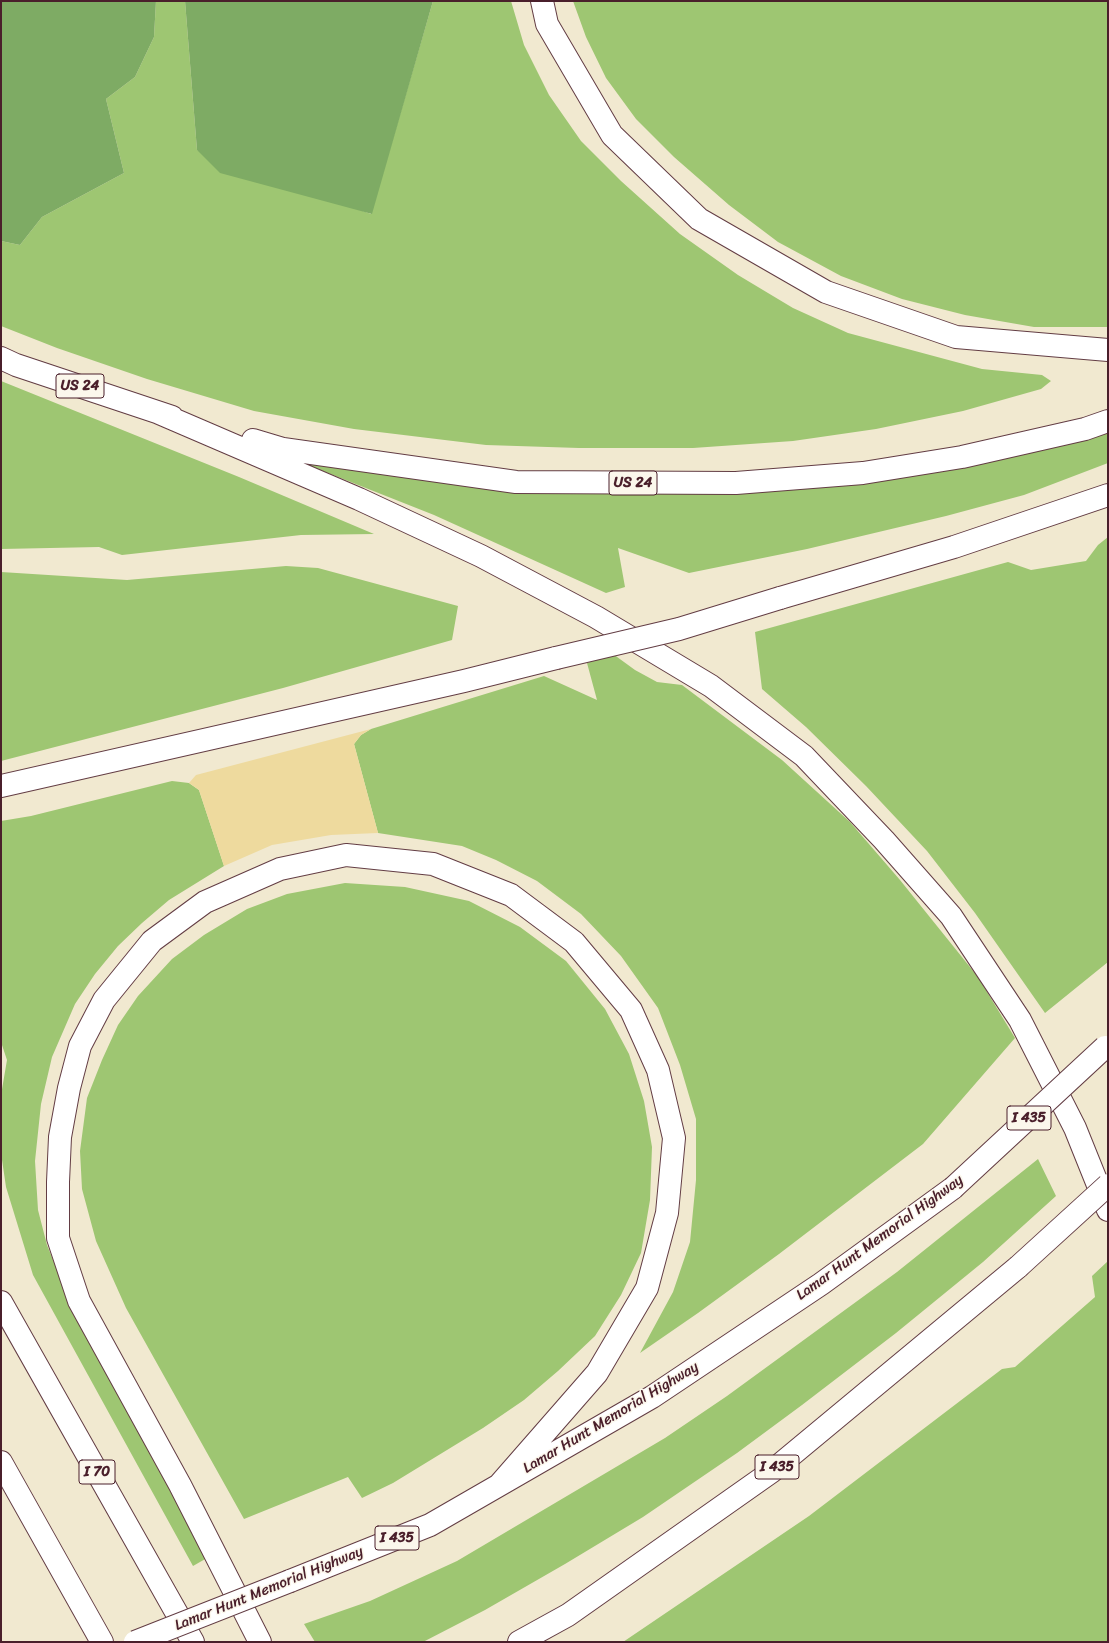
<!DOCTYPE html>
<html>
<head>
<meta charset="utf-8">
<style>
	body { margin:0 }
	#map { position:relative; width:1109px; height:1643px; overflow:hidden; background:#f1e9d0; font-family:Sriracha,sans-serif }
	canvas { display:block }
	.frame { position:absolute; inset:0; border:2px solid #4a1f2b; pointer-events:none }
</style>
</head>
<body>
<div id="map">
<canvas width="1109" height="1643"></canvas>
<div class="frame"></div>
</div>
<script>
const ctx = document.querySelector('canvas').getContext('2d');
ctx.lineJoin = 'round';
function fill(path, color) {
  ctx.fillStyle = color;
  ctx.fill(path, 'evenodd');
}
function shape(rows) {
  const path = new Path2D();
  for (const r of rows) {
    path.moveTo(r[0], r[1]);
    for (let i = 2; i < r.length; i += 2) path.lineTo(r[i], r[i + 1]);
  }
  return path;
}
function strokePath(path, color, width, dash) {
  ctx.strokeStyle = color;
  ctx.lineWidth = width;
  ctx.lineCap = dash ? 'butt' : 'round';
  ctx.setLineDash(dash || []);
  ctx.stroke(path);
}
function label(font, color, halo, rows, align = 'center') {
  ctx.font = font + ' Sriracha,sans-serif';
  ctx.lineWidth = 3;
  ctx.setLineDash([]);
  ctx.textBaseline = 'middle';
  ctx.strokeStyle = halo;
  ctx.fillStyle = color;
  for (const [text, x, y, turn = 0] of rows) {
    ctx.save();
    ctx.translate(x, y);
    ctx.rotate((+turn || 0) * Math.PI / 180);
    ctx.textAlign = isNaN(turn) ? turn : align;
    if (halo) ctx.strokeText(text, 0, 0);
    ctx.fillText(text, 0, 0);
    ctx.restore();
  }
}
const green = shape([
	[156,1,185,1,197,150,371,214,433,1,511,1,524,45,549,95,581,141,621,181,680,234,738,275,793,308,848,333,982,369,1042,375,1051,381,1041,389,963,411,876,429,793,441,693,448,579,448,486,445,354,429,254,411,147,379,57,348,1,326,1,241,20,245,42,217,124,173,106,99,135,77,154,37],
	[573,1,1108,1,1108,327,1034,327,965,315,902,299,841,276,778,242,729,205,674,157,636,119,606,78,586,37],
	[1,381,239,477,374,534,301,535,122,555,99,547,1,549],
	[1108,425,1108,463,1024,495,946,516,807,549,689,573,618,548,625,587,606,593,434,515,290,458,740,489],
	[1108,537,1108,962,1045,1013,975,913,927,851,866,786,806,727,762,689,755,632,1008,562,1031,570,1086,561,1098,545],
	[286,566,318,568,458,606,452,640,283,688,1,761,1,572,127,580],
	[613,654,635,670,657,682,682,685,782,760,850,822,900,880,978,977,1015,1038,923,1144,779,1254,698,1313,640,1353,673,1292,690,1242,696,1180,696,1119,680,1065,658,1008,621,956,581,914,537,881,496,860,462,846,378,833,354,744,361,735,371,729,544,676,597,700,587,663],
	[172,781,189,783,199,790,224,866,169,900,142,923,118,946,95,974,75,1004,52,1057,41,1104,35,1161,38,1210,47,1245,62,1282,207,1558,193,1566,33,1275,6,1187,1,1153,1,1095,7,1060,1,1042,1,821,31,816],
	[345,883,405,887,469,901,520,927,566,961,605,1009,629,1054,644,1101,652,1147,650,1200,641,1253,621,1295,595,1336,558,1371,524,1400,483,1428,393,1483,362,1498,348,1477,244,1519,126,1308,96,1241,82,1189,80,1151,87,1098,102,1060,118,1025,138,996,172,959,204,935,247,909,287,894],
	[1038,1159,1056,1196,983,1262,896,1333,802,1405,737,1453,643,1517,565,1564,485,1610,423,1642,315,1642,304,1624,370,1601,457,1561,665,1438,727,1396,897,1272],
	[1108,1261,1108,1642,623,1642,809,1516,1002,1369,1015,1367,1095,1297,1092,1276]
]);
const forest = shape([
	[1,1,156,1,154,37,135,77,106,99,124,173,42,217,20,245,1,241],
	[185,1,433,1,372,214,220,173,197,150]
]);
const sand = shape([
	[371,729,361,735,354,744,378,833,331,835,272,845,224,866,199,790,189,783,196,775]
]);
const highway = shape([
	[542,1,547,24,612,135,699,219,826,292,956,337,1108,350],
	[1,358,16,365,172,417],
	[159,413,359,499,481,556,596,617,711,686,804,756,884,840,951,916,1020,1020,1075,1128,1108,1210],
	[253,440,283,449,516,482,736,483,863,473,962,457,1085,429,1108,421],
	[780,598,954,547,1108,495],
	[1,786,464,681,556,658],
	[1,1302,193,1642],
	[1,1462,102,1642],
	[290,1581,430,1525,652,1397,821,1284,953,1188],
	[260,1642,180,1485,79,1301,58,1238,58,1182,60,1137,69,1088,80,1046,104,1000,152,941,205,902,280,869,346,855,433,864,511,895,574,942,631,1010,658,1070,674,1138,667,1213,647,1288,597,1373,500,1484],
	[519,1642,568,1615,771,1472,1018,1267]
]);
const highwayBridge = shape([
	[556,658,679,629,780,598],
	[953,1188,1105,1047],
	[1018,1267,1108,1185],
	[135,1642,290,1581]
]);
const shields = [
	[80,386,48],
	[633,483,48],
	[1029,1118,44],
	[777,1467,44],
	[97,1472,36],
	[397,1538,44]
];
const shieldNames = [
	["US 24",80,386],
	["US 24",633,483],
	["I 435",1029,1118],
	["I 435",777,1467],
	["I 70",97,1472],
	["I 435",397,1538]
];
const streetNames = [
	["Lamar Hunt Memorial Highway",880,1238,-36],
	["Lamar Hunt Memorial Highway",611,1418,-31],
	["Lamar Hunt Memorial Highway",269,1589,-22]
];
fill(green, '#9ec672');
fill(forest, '#7eab64');
fill(sand, '#eeda9e');
strokePath(highway, '#633d44', 24);
strokePath(highway, '#fff', 22);
strokePath(highwayBridge, '#633d44', 24, []);
strokePath(highwayBridge, '#fff', 22);
for (const [x, y, w] of shields) {
  const box = new Path2D();
  box.roundRect(x - w / 2, y - 12, w, 24, 3);
  ctx.fillStyle = '#fbf7ec';
  ctx.fill(box);
  strokePath(box, '#4a1f2b', 1);
}
label('bold 14px', '#4a1f2b', null, shieldNames);
label('15px', '#4a1f2b', '#fbf7ec', streetNames);
</script>
</body>
</html>
